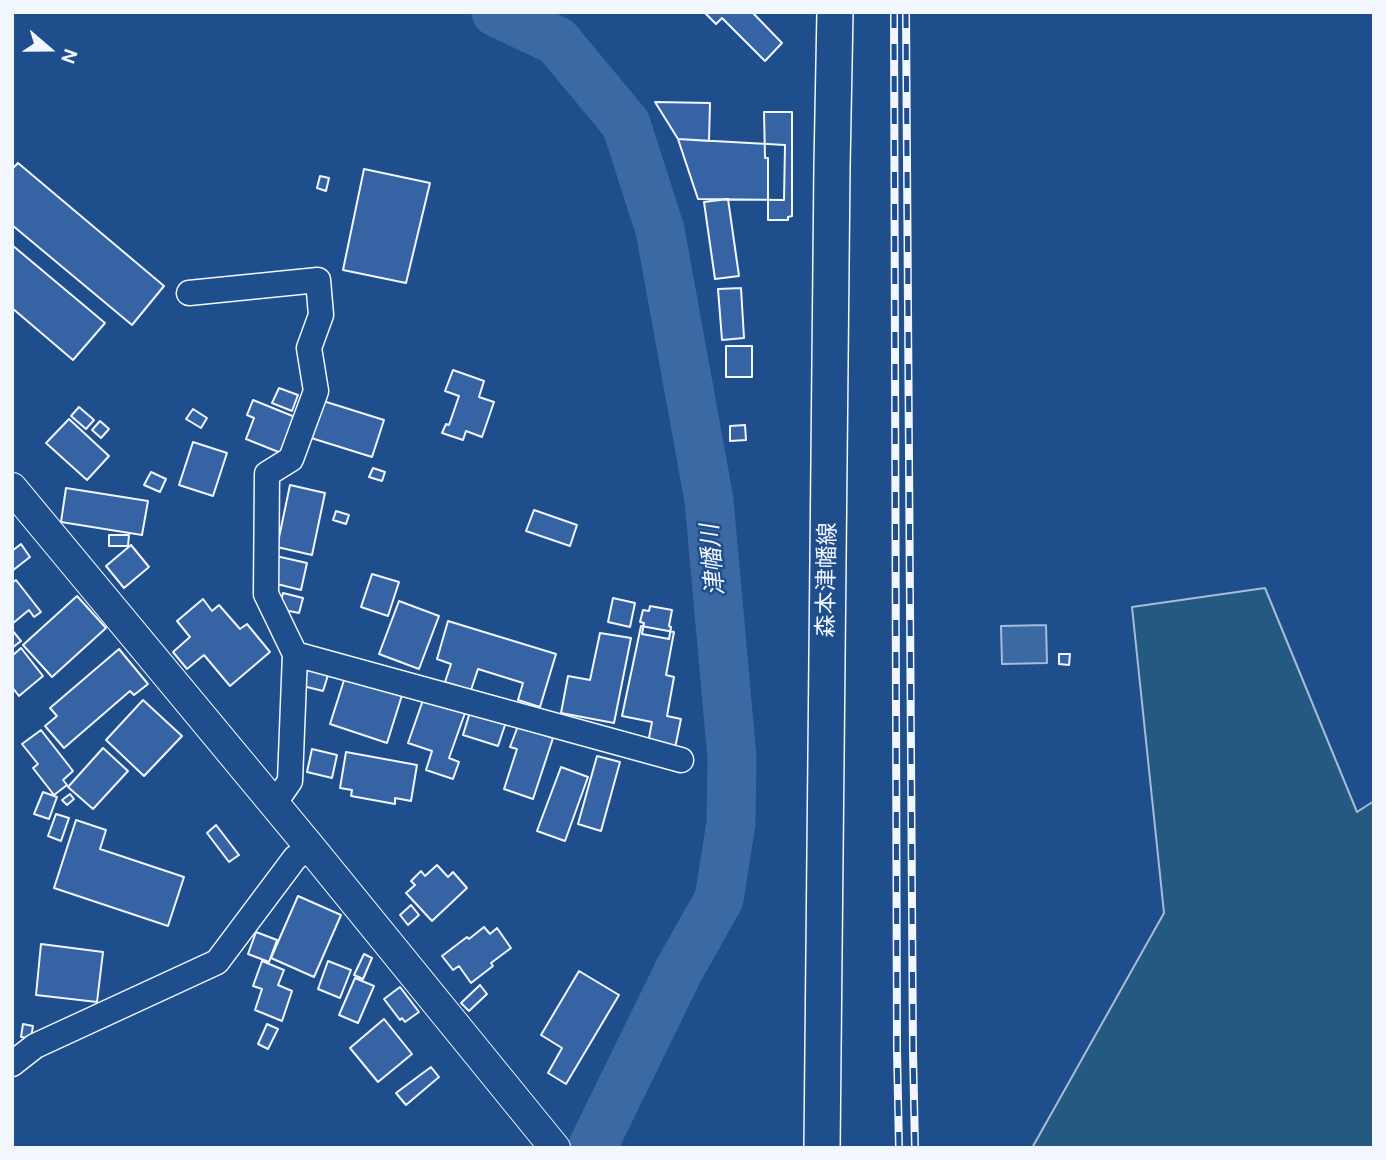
<!DOCTYPE html>
<html>
<head>
<meta charset="utf-8">
<style>
	body { margin:0 }
	#map { position:relative; width:1386px; height:1160px; overflow:hidden; background:#1f4e8c; font-family:"DM Sans",sans-serif }
	canvas { display:block }
	.frame { position:absolute; inset:0; border:14px solid #f2f6ff; pointer-events:none }
	.north { position:absolute; left:14px; top:14px; width:70px; height:70px; -webkit-text-stroke:5px #1f4e8c; paint-order:stroke; rotate:110deg; font-size:19px; font-weight:700; line-height:28px; text-align:center; color:#f2f6ff }
	.north::after { content:''; display:block; margin:auto; width:24px; height:32px; background:#f2f6ff; clip-path:polygon(50% 0,100% 100%,50% 72%,0 100%) }
</style>
</head>
<body>
<div id="map">
<canvas width="1386" height="1160"></canvas>
<div class="frame"></div>
<div class="north">N</div>
</div>
<script>
const ctx = document.querySelector('canvas').getContext('2d');
ctx.lineJoin = 'round';
function fill(path, color) {
  ctx.fillStyle = color;
  ctx.fill(path, 'evenodd');
}
function shape(rows) {
  const path = new Path2D();
  for (const r of rows) {
    path.moveTo(r[0], r[1]);
    for (let i = 2; i < r.length; i += 2) path.lineTo(r[i], r[i + 1]);
  }
  return path;
}
function strokePath(path, color, width, dash) {
  ctx.strokeStyle = color;
  ctx.lineWidth = width;
  ctx.lineCap = dash ? 'butt' : 'round';
  ctx.setLineDash(dash || []);
  ctx.stroke(path);
}
function label(font, color, halo, rows, align = 'center') {
  ctx.font = font + ' "DM Sans","Noto Sans JP",sans-serif';
  ctx.lineWidth = 5;
  ctx.setLineDash([]);
  ctx.textBaseline = 'middle';
  ctx.strokeStyle = halo;
  ctx.fillStyle = color;
  for (const [text, x, y, turn = 0] of rows) {
    ctx.save();
    ctx.translate(x, y);
    ctx.rotate((+turn || 0) * Math.PI / 180);
    ctx.textAlign = isNaN(turn) ? turn : align;
    if (halo) ctx.strokeText(text, 0, 0);
    ctx.fillText(text, 0, 0);
    ctx.restore();
  }
}
const green = shape([
	[1265,588,1357,812,1374,801,1374,1148,1032,1148,1164,913,1132,607,1265,588]
]);
const water = shape([
	[1046,625,1047,663,1002,664,1001,626,1046,625]
]);
const river = shape([
	[496,12,557,41,626,124,660,230,709,500,732,758,731,823,719,899,679,970,592,1148]
]);
const building = shape([
	[704,12,752,12,782,43,765,61,722,18,716,24,704,12],
	[655,102,710,103,709,141,678,139,655,102],
	[764,112,792,112,792,216,788,217,788,220,768,220,768,158,765,158,764,112],
	[678,139,785,145,784,200,698,199,678,139],
	[18,163,164,286,132,325,12,225,12,169,18,163],
	[364,169,430,183,406,283,343,270,364,169],
	[320,176,329,178,326,191,317,188,320,176],
	[728,199,739,276,715,279,704,202,728,199],
	[12,245,105,323,73,360,12,308,12,245],
	[741,288,744,338,722,340,718,289,741,288],
	[726,346,752,346,752,377,726,377,726,346],
	[453,370,484,381,479,397,494,402,482,437,466,431,463,440,442,433,446,424,449,425,459,396,445,391,453,370],
	[279,388,298,395,292,411,272,403,279,388],
	[253,400,295,417,281,453,246,439,254,418,247,415,253,400],
	[320,400,384,420,372,457,308,437,320,400],
	[79,407,94,420,86,429,71,416,79,407],
	[193,409,207,418,201,428,186,419,193,409],
	[69,419,109,456,87,480,46,443,69,419],
	[100,421,109,429,101,438,92,430,100,421],
	[745,425,746,440,730,441,730,426,745,425],
	[193,442,227,453,213,496,179,485,193,442],
	[373,468,385,472,382,481,369,477,373,468],
	[151,472,166,479,160,492,144,485,151,472],
	[290,485,325,493,312,555,277,547,290,485],
	[66,488,148,501,142,535,61,522,66,488],
	[534,510,577,525,570,546,526,531,534,510],
	[336,511,349,515,346,524,333,520,336,511],
	[109,535,129,535,128,546,109,546,109,535],
	[21,544,30,557,12,571,12,551,21,544],
	[131,545,149,567,124,588,106,566,131,545],
	[276,556,307,563,301,590,269,582,276,556],
	[372,574,399,582,388,616,361,607,372,574],
	[16,580,41,612,34,617,29,610,12,624,12,583,16,580],
	[283,593,303,598,299,613,279,609,283,593],
	[77,596,106,628,52,677,23,645,77,596],
	[613,598,635,603,630,627,608,622,613,598],
	[203,599,212,611,219,605,240,629,247,624,270,652,230,686,204,655,187,669,173,652,190,637,177,621,203,599],
	[399,601,439,616,419,669,379,654,399,601],
	[650,606,672,610,669,626,671,627,669,639,642,634,644,623,640,622,643,610,649,611,650,606],
	[448,621,556,654,540,707,518,700,523,683,478,669,471,690,445,682,451,664,437,659,448,621],
	[641,626,674,632,666,675,674,677,667,716,681,719,675,748,648,743,652,722,622,716,641,626],
	[12,630,21,641,12,648,12,630],
	[600,633,631,638,614,723,561,713,568,676,590,680,600,633],
	[21,648,43,676,19,696,12,687,12,656,21,648],
	[119,649,148,684,134,695,130,691,64,748,45,726,57,716,50,708,119,649],
	[1059,654,1070,654,1069,665,1059,664,1059,654],
	[308,667,329,672,323,691,303,686,308,667],
	[346,674,403,692,387,743,330,724,346,674],
	[143,700,182,736,144,776,106,740,143,700],
	[423,700,465,713,449,758,459,762,453,779,426,770,432,751,408,743,423,700],
	[470,712,506,722,498,746,463,735,470,712],
	[518,726,553,738,533,799,504,789,517,749,510,747,518,726],
	[41,730,73,771,63,780,67,785,54,795,33,768,38,764,22,744,41,730],
	[103,748,128,771,93,809,68,787,103,748],
	[312,749,337,755,332,778,307,772,312,749],
	[346,752,417,765,411,801,395,798,395,804,351,796,352,790,340,788,346,752],
	[597,756,620,762,601,831,578,824,597,756],
	[561,767,588,777,565,841,537,831,561,767],
	[43,792,57,797,49,819,34,814,43,792],
	[70,794,74,799,67,805,62,800,70,794],
	[56,814,69,818,61,841,48,836,56,814],
	[76,820,106,830,100,849,184,877,168,926,54,888,76,820],
	[216,825,239,855,229,862,207,833,216,825],
	[437,865,448,877,453,872,467,888,432,921,406,893,415,885,411,881,421,871,425,876,437,865],
	[298,896,341,915,314,977,271,958,298,896],
	[411,905,419,915,408,925,400,915,411,905],
	[484,927,490,934,497,928,511,948,491,963,493,966,471,983,459,966,453,970,442,956,467,937,469,939,484,927],
	[256,932,277,940,269,962,248,954,256,932],
	[41,944,103,952,97,1002,36,995,41,944],
	[364,954,372,958,363,979,354,975,364,954],
	[262,961,284,970,278,985,292,991,282,1021,255,1010,262,989,253,986,262,961],
	[328,961,351,970,340,998,318,989,328,961],
	[579,971,619,995,566,1084,548,1073,562,1048,541,1035,579,971],
	[355,978,374,986,358,1023,339,1015,355,978],
	[480,985,487,994,469,1011,461,1003,480,985],
	[400,987,419,1012,405,1022,402,1018,400,1020,384,999,400,987],
	[384,1019,412,1054,378,1082,350,1048,384,1019],
	[23,1024,33,1026,31,1038,21,1037,23,1024],
	[267,1024,278,1029,268,1049,258,1044,267,1024],
	[431,1067,439,1077,406,1105,396,1093,431,1067]
]);
const minor = shape([
	[189,293,318,280,321,315,309,348,316,391,291,459,267,474,266,594,295,654,290,781,274,804],
	[295,654,681,760],
	[12,1064,35,1046,217,962,295,858,310,847]
]);
const tertiary = shape([
	[12,488,310,847,555,1148]
]);
const secondary = shape([
	[822,1148,832,166,835,12]
]);
const rail = shape([
	[894,12,897,1050,899,1148],
	[906,12,913,1051,915,1148]
]);
const streetNames = [
	["森本津幡線",828,580,-89]
];
const waterNames = [
	["津幡川",714,560,-95]
];
fill(green, '#245a82');
strokePath(green, '#a8bbd7', 2);
fill(water, '#3b69a3');
strokePath(water, '#a8bbd7', 2);
strokePath(river, '#3b69a3', 49);
fill(building, '#3563a3');
strokePath(building, '#f2f6ff', 2);
strokePath(minor, '#f2f6ff', 27);
strokePath(tertiary, '#f2f6ff', 32);
strokePath(secondary, '#f2f6ff', 38);
strokePath(minor, '#1f4e8c', 24);
strokePath(tertiary, '#1f4e8c', 30);
strokePath(secondary, '#1f4e8c', 35);
strokePath(rail, '#f2f6ff', 8);
strokePath(rail, '#1f4e8c', 5, [16]);
label('23px', '#f2f6ff', '#1f4e8c', streetNames);
label('italic 24px', '#f2f6ff', '#1f4e8c', waterNames);
</script>
</body>
</html>
